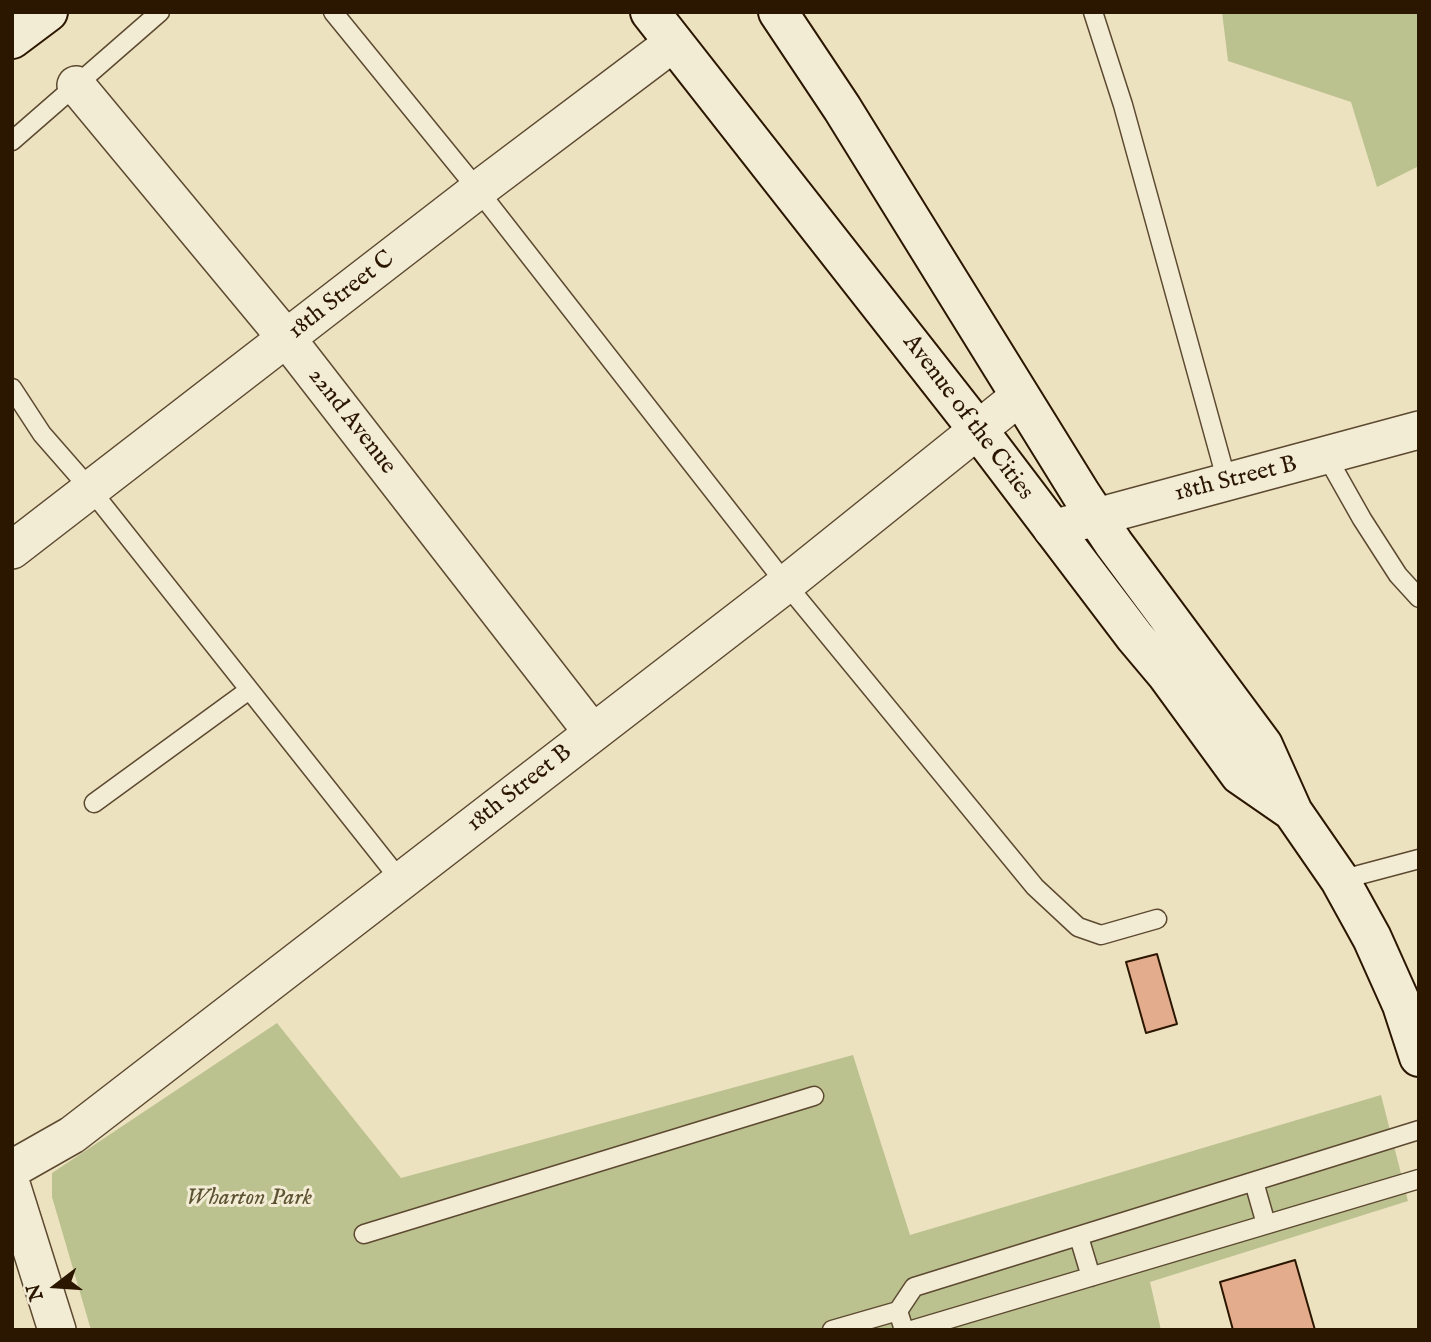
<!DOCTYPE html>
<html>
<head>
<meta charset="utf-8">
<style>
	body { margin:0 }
	#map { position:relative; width:1431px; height:1342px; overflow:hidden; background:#ede2bf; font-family:"IM FELL English",serif }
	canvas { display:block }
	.frame { position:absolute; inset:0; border:14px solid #2b1600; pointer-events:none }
	.north { position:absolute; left:21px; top:1251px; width:70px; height:70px; -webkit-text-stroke:5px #f3ecd5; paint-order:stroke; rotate:253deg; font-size:19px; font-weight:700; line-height:28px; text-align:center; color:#2b1600 }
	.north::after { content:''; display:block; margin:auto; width:24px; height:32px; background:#2b1600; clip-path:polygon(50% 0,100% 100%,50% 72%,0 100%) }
</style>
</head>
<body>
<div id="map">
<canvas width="1431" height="1342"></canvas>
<div class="frame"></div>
<div class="north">N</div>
</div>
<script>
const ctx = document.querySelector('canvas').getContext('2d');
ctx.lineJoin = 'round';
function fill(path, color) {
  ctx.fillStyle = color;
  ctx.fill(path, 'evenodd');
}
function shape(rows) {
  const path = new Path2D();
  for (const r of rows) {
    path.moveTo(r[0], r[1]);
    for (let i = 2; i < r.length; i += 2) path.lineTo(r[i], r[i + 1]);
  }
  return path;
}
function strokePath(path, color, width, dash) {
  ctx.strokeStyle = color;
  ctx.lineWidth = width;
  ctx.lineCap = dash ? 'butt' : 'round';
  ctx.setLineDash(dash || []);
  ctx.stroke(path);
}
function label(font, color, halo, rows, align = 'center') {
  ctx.font = font + ' "IM FELL English",serif';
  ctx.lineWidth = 6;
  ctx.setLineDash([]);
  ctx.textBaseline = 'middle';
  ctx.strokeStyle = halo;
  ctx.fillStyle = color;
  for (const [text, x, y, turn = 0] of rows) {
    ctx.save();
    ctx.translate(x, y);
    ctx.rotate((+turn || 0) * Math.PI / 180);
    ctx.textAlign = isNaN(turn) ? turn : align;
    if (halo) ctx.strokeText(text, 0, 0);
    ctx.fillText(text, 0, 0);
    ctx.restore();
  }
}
const green = shape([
	[1222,12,1419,12,1419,166,1377,187,1351,102,1228,61],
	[277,1023,401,1178,853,1055,910,1235,1381,1095,1408,1201,1150,1282,1161,1330,91,1330,52,1197,52,1173]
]);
const building = shape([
	[1157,954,1177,1024,1146,1033,1126,962,1157,954],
	[1295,1260,1315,1330,1233,1330,1220,1282,1295,1260]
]);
const lane = shape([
	[333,12,478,190,786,584,1035,887,1078,927,1101,935,1157,919],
	[1093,12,1123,105,1227,482],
	[12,141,160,12],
	[12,388,42,434,91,490,401,881],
	[1327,457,1362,519,1398,575,1419,598],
	[94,803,249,690],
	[1340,880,1419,859],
	[1254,1182,1266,1224],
	[364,1234,814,1096],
	[1079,1237,1091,1277],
	[832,1330,898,1311],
	[904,1330,898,1311,914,1287,1419,1130],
	[912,1330,1419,1179]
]);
const street = shape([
	[76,85,287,339,593,733],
	[1052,529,1419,430],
	[12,550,478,190,673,43],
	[12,1169,72,1135,786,584,1020,396],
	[12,1187,57,1330]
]);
const secondary = shape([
	[650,12,978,430,1135,637,1167,675,1240,775,1292,811],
	[778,12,842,108,1081,494,1114,544,1263,745,1293,812,1340,880,1372,938,1402,1005,1419,1057],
	[12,39,48,12]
]);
const streetNames = [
	["18th Street C",342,296,-38],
	["Avenue of the Cities",967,418,53],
	["22nd Avenue",351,422,52],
	["18th Street B",1236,480,-14],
	["18th Street B",520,789,-38]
];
const parkNames = [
	["Wharton Park",249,1199]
];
fill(green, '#bbc290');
fill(building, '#e3ac8d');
strokePath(building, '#2b1600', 2);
strokePath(lane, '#5c4930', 21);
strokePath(street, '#5c4930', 40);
strokePath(secondary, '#2b1600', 42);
strokePath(lane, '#f3ecd5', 18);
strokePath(street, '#f3ecd5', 37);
strokePath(secondary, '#f3ecd5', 38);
label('24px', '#2b1600', '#f3ecd5', streetNames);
label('italic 24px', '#5d5232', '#f3ecd5', parkNames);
</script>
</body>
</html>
